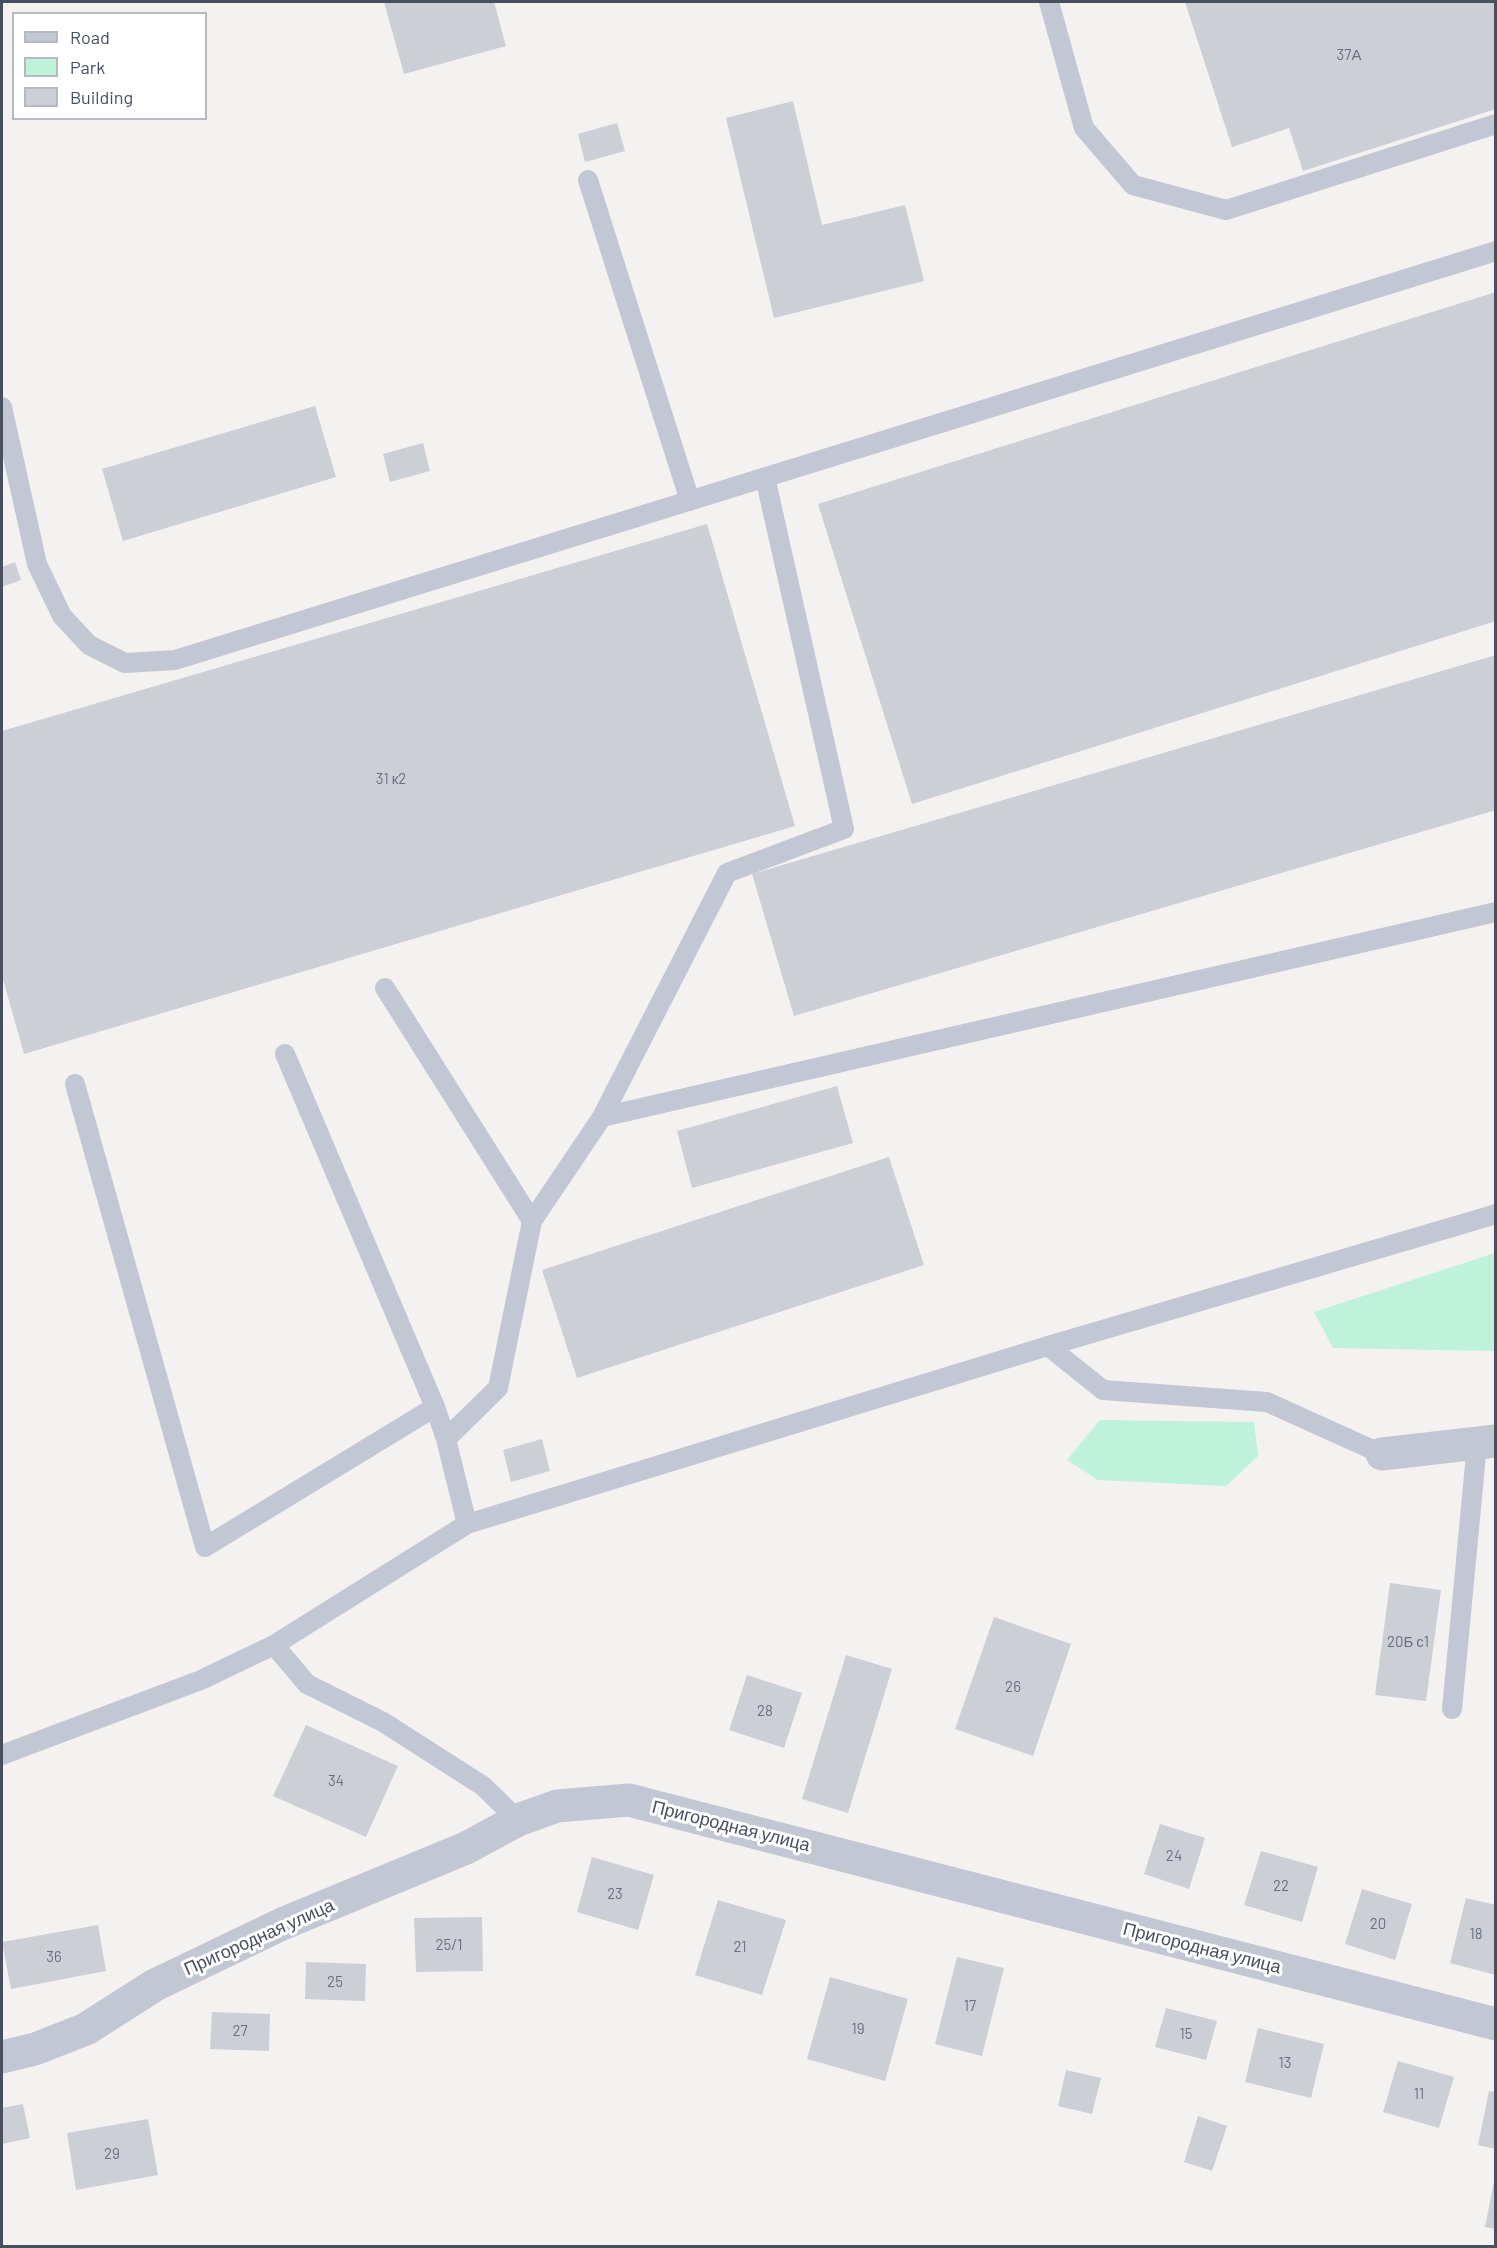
<!DOCTYPE html>
<html>
<head>
<meta charset="utf-8">
<style>
	body { margin:0 }
	#map { position:relative; width:1497px; height:2248px; overflow:hidden; background:#f4f1f1; font-family:Barlow,sans-serif }
	canvas { display:block }
	.frame { position:absolute; inset:0; border:3px solid #485060; pointer-events:none }
	.legend { position:absolute; left:12px; top:12px; width:195px; height:108px; box-sizing:border-box; background:#fff; border:2px solid #b6b9bf; margin:0; padding:8px 10px; list-style:none; font-size:18px; color:#485060 }
	.legend li { display:flex; align-items:center; gap:12px; height:30px }
	.legend b { width:30px; border:2px solid #b6b9bf }
</style>
</head>
<body>
<div id="map">
<canvas width="1497" height="2248"></canvas>
<div class="frame"></div>
<ul class="legend">
<li><b style="height:8px;background:#c1c8d3"></b>Road</li>
<li><b style="height:16px;background:#bef2db"></b>Park</li>
<li><b style="height:16px;background:#cdcfd7"></b>Building</li>
</ul>
</div>
<script>
const ctx = document.querySelector('canvas').getContext('2d');
ctx.lineJoin = 'round';
function fill(path, color) {
  ctx.fillStyle = color;
  ctx.fill(path, 'evenodd');
}
function shape(rows) {
  const path = new Path2D();
  for (const r of rows) {
    path.moveTo(r[0], r[1]);
    for (let i = 2; i < r.length; i += 2) path.lineTo(r[i], r[i + 1]);
  }
  return path;
}
function strokePath(path, color, width, dash) {
  ctx.strokeStyle = color;
  ctx.lineWidth = width;
  ctx.lineCap = dash ? 'butt' : 'round';
  ctx.setLineDash(dash || []);
  ctx.stroke(path);
}
function label(font, color, halo, rows, align = 'center') {
  ctx.font = font + ' Barlow,sans-serif';
  ctx.lineWidth = 6;
  ctx.setLineDash([]);
  ctx.textBaseline = 'middle';
  ctx.strokeStyle = halo;
  ctx.fillStyle = color;
  for (const [text, x, y, turn = 0] of rows) {
    ctx.save();
    ctx.translate(x, y);
    ctx.rotate((+turn || 0) * Math.PI / 180);
    ctx.textAlign = isNaN(turn) ? turn : align;
    if (halo) ctx.strokeText(text, 0, 0);
    ctx.fillText(text, 0, 0);
    ctx.restore();
  }
}
const green = shape([
	[1495,1253,1496,1350,1493,1351,1333,1348,1314,1312],
	[1100,1420,1254,1422,1258,1456,1226,1486,1098,1480,1067,1460]
]);
const building = shape([
	[384,2,494,2,506,46,404,74],
	[1185,2,1496,2,1496,109,1303,171,1289,128,1232,147],
	[793,101,822,225,905,205,924,281,774,318,726,118],
	[617,123,625,151,585,162,578,134],
	[1496,292,1496,621,912,804,818,504],
	[315,406,336,477,123,541,102,469],
	[423,443,430,471,390,482,383,454],
	[707,524,795,826,24,1054,2,976,2,731],
	[15,562,21,580,2,587,2,567],
	[1496,655,1496,810,794,1016,752,874],
	[837,1086,853,1143,692,1188,677,1131],
	[889,1157,924,1265,577,1378,542,1270],
	[542,1439,550,1471,511,1482,503,1450],
	[1390,1583,1441,1590,1426,1701,1375,1695],
	[994,1617,1071,1644,1033,1756,955,1729],
	[846,1655,892,1669,848,1813,802,1799],
	[747,1675,802,1693,784,1748,729,1730],
	[306,1725,398,1766,366,1837,273,1796],
	[1160,1824,1205,1838,1189,1889,1144,1874],
	[1261,1851,1318,1867,1302,1922,1244,1905],
	[592,1857,654,1875,638,1930,577,1912],
	[1362,1889,1412,1904,1395,1960,1345,1944],
	[1466,1898,1496,1905,1496,1975,1450,1963],
	[718,1900,786,1920,762,1995,695,1975],
	[482,1917,483,1971,416,1972,414,1918],
	[98,1925,106,1971,11,1989,2,1942],
	[957,1957,1004,1968,982,2056,935,2044],
	[306,1962,366,1964,365,2001,305,1999],
	[830,1977,908,1999,885,2081,807,2059],
	[1166,2008,1217,2021,1206,2060,1155,2047],
	[212,2012,270,2014,269,2051,210,2049],
	[1258,2028,1324,2044,1311,2098,1245,2082],
	[1398,2061,1454,2077,1439,2128,1383,2112],
	[1066,2070,1101,2078,1092,2114,1058,2106],
	[1489,2091,1496,2092,1496,2149,1478,2145],
	[23,2104,30,2138,2,2144,2,2108],
	[1198,2116,1227,2126,1212,2171,1184,2162],
	[148,2119,158,2175,76,2190,67,2133],
	[1494,2181,1496,2181,1496,2229,1485,2227]
]);
const lane = shape([
	[1049,2,1084,128,1133,185,1226,210,1496,124],
	[588,180,690,501],
	[2,407,37,564,62,616,89,645,125,663,175,660,1496,251],
	[385,988,532,1221,498,1388,446,1439],
	[285,1054,435,1407],
	[75,1084,205,1547,435,1407,446,1439,467,1524],
	[602,1117,727,873,844,829,765,477],
	[532,1221,602,1117,1496,912],
	[1048,1346,1103,1390,1267,1402,1382,1454],
	[274,1645,307,1684,383,1722,483,1786,518,1820],
	[1452,1709,1477,1444],
	[2,1755,201,1680,274,1645,467,1524,1048,1346,1496,1214]
]);
const street = shape([
	[1382,1454,1496,1441],
	[2,2057,35,2049,86,2029,155,1985,282,1924,466,1848,518,1820,557,1806,629,1800,1496,2024]
]);
const numberNames = [
	["37А",1349,55],
	["31 к2",391,779],
	["20Б с1",1408,1642],
	["26",1013,1687],
	["28",765,1711],
	["34",336,1781],
	["24",1174,1856],
	["22",1281,1886],
	["23",615,1894],
	["20",1378,1924],
	["18",1476,1934],
	["25/1",449,1945],
	["21",740,1947],
	["36",54,1957],
	["25",335,1982],
	["17",970,2006],
	["19",858,2029],
	["27",240,2031],
	["15",1186,2034],
	["13",1285,2063],
	["11",1419,2094],
	["29",112,2154]
];
const streetNames = [
	["Пригородная улица",731,1826,14],
	["Пригородная улица",259,1937,-24],
	["Пригородная улица",1202,1948,14]
];
fill(green, '#bef2db');
fill(building, '#cdcfd7');
strokePath(lane, '#c1c8d3', 20);
strokePath(street, '#c1c8d3', 33);
label('15px', '#69707e', null, numberNames);
label('18px', '#485060', '#fff', streetNames);
</script>
</body>
</html>
